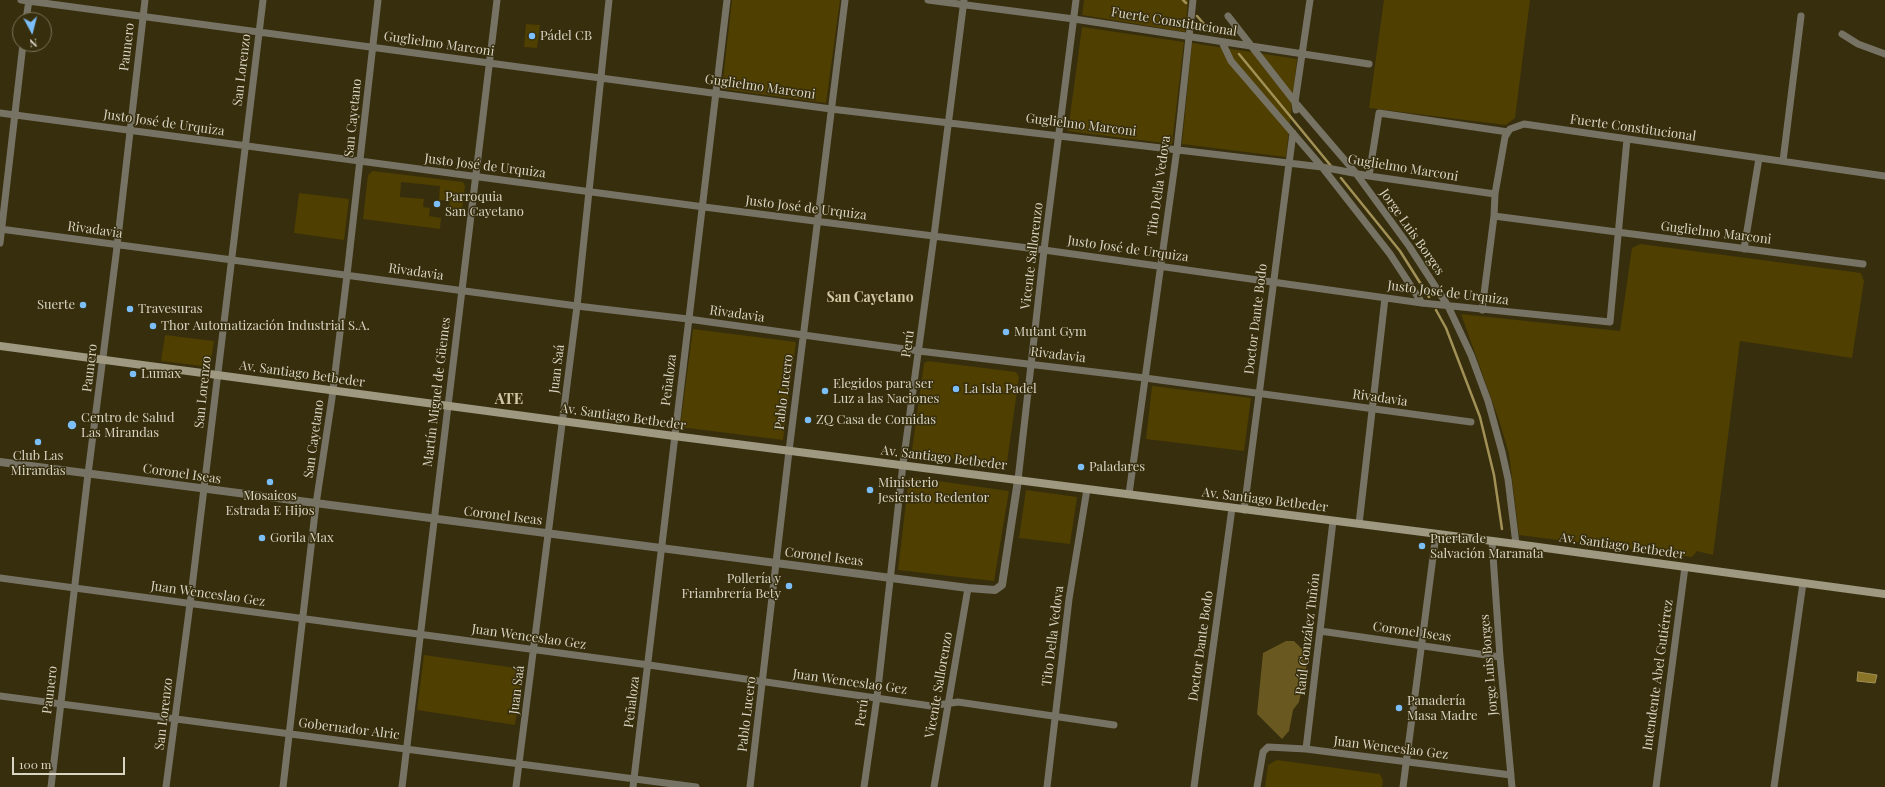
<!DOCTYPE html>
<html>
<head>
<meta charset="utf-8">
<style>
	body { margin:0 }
	#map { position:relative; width:1885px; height:787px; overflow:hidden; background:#372e0e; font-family:"Playfair Display",serif }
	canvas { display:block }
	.north { position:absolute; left:12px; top:12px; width:40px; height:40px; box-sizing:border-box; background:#372e0e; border:1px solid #787156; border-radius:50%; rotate:173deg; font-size:11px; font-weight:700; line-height:16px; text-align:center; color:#dad5c3 }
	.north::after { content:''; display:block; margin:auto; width:14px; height:18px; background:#7bbef8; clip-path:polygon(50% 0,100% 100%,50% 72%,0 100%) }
	.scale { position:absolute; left:12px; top:757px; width:113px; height:18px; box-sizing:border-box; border:2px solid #dad5c3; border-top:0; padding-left:5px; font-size:12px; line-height:14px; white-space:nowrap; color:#dad5c3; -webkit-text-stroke:3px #372e0e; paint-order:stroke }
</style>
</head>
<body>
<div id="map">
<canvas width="1885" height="787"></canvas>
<div class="north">N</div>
<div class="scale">100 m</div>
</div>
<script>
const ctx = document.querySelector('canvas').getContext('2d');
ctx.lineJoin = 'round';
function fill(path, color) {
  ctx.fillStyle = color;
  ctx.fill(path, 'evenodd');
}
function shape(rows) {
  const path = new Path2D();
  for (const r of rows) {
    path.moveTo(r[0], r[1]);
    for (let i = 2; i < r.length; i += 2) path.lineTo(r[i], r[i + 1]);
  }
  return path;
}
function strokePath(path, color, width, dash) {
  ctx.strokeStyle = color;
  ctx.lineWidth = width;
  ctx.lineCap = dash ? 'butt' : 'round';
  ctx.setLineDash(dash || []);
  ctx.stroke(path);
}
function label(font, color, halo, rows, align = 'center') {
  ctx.font = font + ' "Playfair Display",serif';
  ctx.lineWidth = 3;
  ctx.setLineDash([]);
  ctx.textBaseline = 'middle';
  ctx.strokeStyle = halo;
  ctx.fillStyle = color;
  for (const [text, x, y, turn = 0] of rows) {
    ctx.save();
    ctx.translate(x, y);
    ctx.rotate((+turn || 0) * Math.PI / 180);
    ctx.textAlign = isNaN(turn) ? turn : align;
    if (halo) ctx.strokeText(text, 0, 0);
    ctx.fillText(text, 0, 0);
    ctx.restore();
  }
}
const green = shape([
	[732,0,840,0,826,103,722,89],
	[1084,0,1188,0,1185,32,1082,15],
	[1384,0,1530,0,1515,118,1506,125,1369,108],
	[526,24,540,25,537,48,524,47],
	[1082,27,1184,42,1172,144,1068,131],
	[1192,43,1297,59,1286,157,1182,144],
	[373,171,463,182,465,186,461,217,448,216,450,201,439,200,440,186,401,182,400,197,424,199,423,207,430,208,429,216,441,218,440,229,363,219,368,175],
	[299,193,349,199,344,240,294,233],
	[1640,244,1861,273,1864,281,1852,358,1740,341,1713,555,1697,551,1692,557,1519,535,1509,454,1499,420,1461,314,1620,331,1632,248],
	[693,329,796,342,783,440,680,427],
	[165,335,214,341,210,367,161,361],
	[928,361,1016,372,1019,377,1007,462,1003,465,915,454,912,450,924,363],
	[1152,386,1251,398,1244,451,1146,439],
	[909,477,1009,491,994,581,898,570],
	[1026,490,1077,497,1070,544,1019,538],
	[424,655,523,669,515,725,417,710],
	[1277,760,1380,774,1383,781,1382,787,1265,787,1268,765]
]);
const forest = shape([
	[1286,641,1294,641,1303,650,1307,664,1299,702,1293,710,1289,731,1282,739,1257,714,1263,653]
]);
const water = shape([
	[1858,672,1877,675,1875,683,1857,681,1858,672]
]);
const stream = shape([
	[1183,0,1186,3],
	[1197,16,1211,32],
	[1239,54,1331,166],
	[1341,178,1400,251,1429,297],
	[1436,310,1446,328,1480,417,1494,475,1502,529]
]);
const minor = shape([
	[21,0,831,109,1322,167,1369,176,1495,194],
	[928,0,1074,19,1369,64],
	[1228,16,1295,102,1355,172,1409,246,1448,306,1471,355,1488,401,1502,452,1508,479,1516,544],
	[26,20,29,0],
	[1842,34,1858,44,1885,54],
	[1222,42,1231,61,1322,167,1390,254,1422,303],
	[1296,110,1295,102,1310,0],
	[0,113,704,207,1044,250,1422,303,1610,322,1627,139],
	[1783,161,1801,16],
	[1369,176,1379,113,1508,132,1510,129,1524,124,1885,176],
	[1494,216,1863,264],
	[0,229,577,306,688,319,919,351,1145,378,1471,422],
	[0,243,23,44],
	[1744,249,1759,158],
	[1482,310,1494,216,1495,194,1505,137,1508,132],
	[1018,480,1044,250,1076,0],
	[1129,494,1177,149,1193,0],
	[1244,510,1293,133],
	[1359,524,1385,298],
	[1492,541,1500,657,1512,787],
	[0,578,649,665,931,706,958,702,1114,725],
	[1320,631,1500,657],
	[0,696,696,787],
	[1306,749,1333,521],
	[51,787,88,474,116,255,145,0],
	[166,787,190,604,263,0],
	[283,787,316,504,332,398,347,275,378,0],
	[402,787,497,0],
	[516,787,577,306,609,0],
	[633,787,727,0],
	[750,787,789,451,845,0],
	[864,787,877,697,903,464,934,236,964,0],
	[934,787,968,588],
	[1047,787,1069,599,1087,489],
	[1194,787,1232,508],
	[1257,787,1263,752,1268,747,1306,749,1511,775],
	[1403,787,1436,534],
	[1656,787,1685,567],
	[1774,787,1803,583]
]);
const tertiary = shape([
	[0,462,968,588,995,590,1002,585,1018,480]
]);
const secondary = shape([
	[0,346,674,436,1516,544,1885,594]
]);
const markers = [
	[532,36,4,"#7bbef8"],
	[437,204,4,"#7bbef8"],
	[83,305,4,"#7bbef8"],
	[130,309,4,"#7bbef8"],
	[153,326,4,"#7bbef8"],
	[1006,332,4,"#7bbef8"],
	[133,374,4,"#7bbef8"],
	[956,389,4,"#7bbef8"],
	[825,391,4,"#7bbef8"],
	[808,420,4,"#7bbef8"],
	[72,425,5,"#7bbef8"],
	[38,442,4,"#7bbef8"],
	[1081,467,4,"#7bbef8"],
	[270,482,4,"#7bbef8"],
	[870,490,4,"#7bbef8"],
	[262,538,4,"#7bbef8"],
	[1422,546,4,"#7bbef8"],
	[789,586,4,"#7bbef8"],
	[1399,708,4,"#7bbef8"]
];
const streetNames = [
	["Fuerte Constitucional",1174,22,9],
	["Guglielmo Marconi",439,44,8],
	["Paunero",127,47,-83],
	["San Lorenzo",242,70,-83],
	["Guglielmo Marconi",760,87,8],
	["San Cayetano",353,118,-84],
	["Justo José de Urquiza",164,123,8],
	["Guglielmo Marconi",1081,125,7],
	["Fuerte Constitucional",1633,128,8],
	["Justo José de Urquiza",485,166,7],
	["Guglielmo Marconi",1403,168,9],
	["Tito Della Vedova",1159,186,-82],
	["Justo José de Urquiza",806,208,7],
	["Rivadavia",95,230,8],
	["Jorge Luis Borges",1412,232,55],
	["Guglielmo Marconi",1716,233,7],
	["Justo José de Urquiza",1128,249,8],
	["Vicente Sallorenzo",1032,256,-83],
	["Rivadavia",416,272,8],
	["Justo José de Urquiza",1448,293,7],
	["Rivadavia",737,314,8],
	["Doctor Dante Bodo",1256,319,-83],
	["Perú",908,344,-82],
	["Rivadavia",1058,355,7],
	["Paunero",90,368,-83],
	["Juan Saá",557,369,-83],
	["Av. Santiago Betbeder",302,374,8],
	["Peñaloza",669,380,-83],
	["San Lorenzo",203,392,-84],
	["Martín Miguel de Güemes",437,392,-83],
	["Pablo Lucero",784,392,-83],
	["Rivadavia",1380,398,8],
	["Av. Santiago Betbeder",623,417,8],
	["San Cayetano",314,439,-82],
	["Av. Santiago Betbeder",944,458,7],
	["Coronel Iseas",182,474,8],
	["Av. Santiago Betbeder",1265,500,7],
	["Coronel Iseas",503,516,7],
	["Av. Santiago Betbeder",1622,546,8],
	["Coronel Iseas",824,557,7],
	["Juan Wenceslao Gez",208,594,8],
	["Coronel Iseas",1412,632,8],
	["Raúl González Tuñón",1308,634,-83],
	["Tito Della Vedova",1053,636,-83],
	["Juan Wenceslao Gez",529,637,8],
	["Doctor Dante Bodo",1201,646,-82],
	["Jorge Luis Borges",1489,665,-95],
	["Intendente Abel Gutiérrez",1658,675,-82],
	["Juan Wenceslao Gez",850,682,8],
	["Vicente Sallorenzo",939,685,-80],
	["Paunero",50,690,-83],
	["Juan Saá",517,690,-83],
	["Peñaloza",632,702,-83],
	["Perú",862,713,-82],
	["San Lorenzo",164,714,-83],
	["Pablo Lucero",747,714,-83],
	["Gobernador Alric",349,729,7],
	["Juan Wenceslao Gez",1391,748,7]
];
const poiNames = [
	["Pádel CB",540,36],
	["Parroquia",445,197],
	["San Cayetano",445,212],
	["Suerte",75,305,"right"],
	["Travesuras",138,309],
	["Thor Automatización Industrial S.A.",161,326],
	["Mutant Gym",1014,332],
	["Lumax",141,374],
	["Elegidos para ser",833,384],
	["Luz a las Naciones",833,399],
	["La Isla Padel",964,389],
	["Centro de Salud",81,418],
	["Las Mirandas",81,433],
	["ZQ Casa de Comidas",816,420],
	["Club Las",38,456,"center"],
	["Mirandas",38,471,"center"],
	["Paladares",1089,467],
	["Ministerio",878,483],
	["Jesicristo Redentor",878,498],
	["Mosaicos",270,496,"center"],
	["Estrada E Hijos",270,511,"center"],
	["Gorila Max",270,538],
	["Puerta de",1430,539],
	["Salvación Maranata",1430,554],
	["Pollería y",781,579,"right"],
	["Friambrería Bety",781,594,"right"],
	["Panadería",1407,701],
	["Masa Madre",1407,716]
];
const neighbourhoodNames = [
	["San Cayetano",870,298]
];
const quarterNames = [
	["ATE",509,399]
];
fill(green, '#4f3f00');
fill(forest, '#69581f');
fill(water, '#8a7427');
strokePath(water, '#a29156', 1);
strokePath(stream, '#a29156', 2.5);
strokePath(minor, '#777364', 7);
strokePath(tertiary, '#777364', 8);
strokePath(secondary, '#a09982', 8);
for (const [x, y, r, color] of markers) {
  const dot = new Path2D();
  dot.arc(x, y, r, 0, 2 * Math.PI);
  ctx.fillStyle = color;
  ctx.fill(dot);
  strokePath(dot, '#372e0e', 1.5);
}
label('13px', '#dad5c3', '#372e0e', streetNames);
label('13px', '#dad5c3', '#372e0e', poiNames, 'left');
label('bold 14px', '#d2c7a4', '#372e0e', neighbourhoodNames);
label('bold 15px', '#d2c7a4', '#372e0e', quarterNames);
</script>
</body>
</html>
